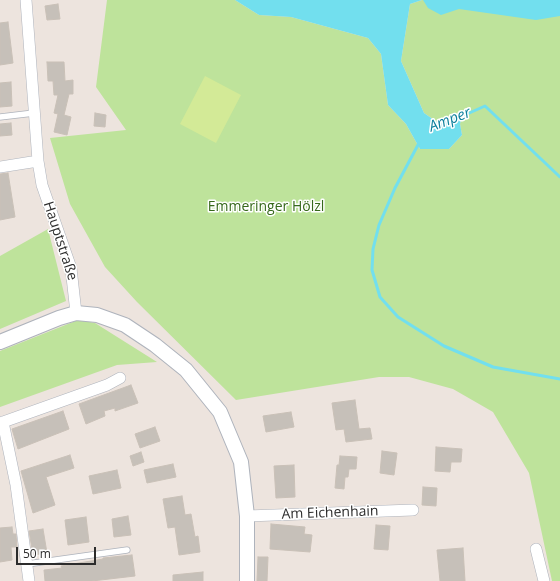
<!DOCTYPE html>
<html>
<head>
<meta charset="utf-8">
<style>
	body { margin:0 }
	#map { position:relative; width:560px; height:581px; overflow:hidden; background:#ede4de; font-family:"Open Sans",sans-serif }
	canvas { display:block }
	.scale { position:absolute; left:16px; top:547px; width:80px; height:18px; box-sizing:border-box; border:2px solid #2c2c2c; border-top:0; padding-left:5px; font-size:12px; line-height:14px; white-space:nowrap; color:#2c2c2c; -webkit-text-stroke:3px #fff; paint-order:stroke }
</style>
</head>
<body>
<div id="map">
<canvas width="560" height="581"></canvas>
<div class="scale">50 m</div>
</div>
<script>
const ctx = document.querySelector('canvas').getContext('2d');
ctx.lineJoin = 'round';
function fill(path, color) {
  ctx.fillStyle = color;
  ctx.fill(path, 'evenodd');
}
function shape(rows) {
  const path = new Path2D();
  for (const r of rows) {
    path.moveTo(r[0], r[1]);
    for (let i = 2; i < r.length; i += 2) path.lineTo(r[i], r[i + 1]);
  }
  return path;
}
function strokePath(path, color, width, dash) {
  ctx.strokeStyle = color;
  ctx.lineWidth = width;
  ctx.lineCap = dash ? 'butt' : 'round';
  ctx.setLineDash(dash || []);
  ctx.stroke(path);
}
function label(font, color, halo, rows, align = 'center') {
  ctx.font = font + ' "Open Sans",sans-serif';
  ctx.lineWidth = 3;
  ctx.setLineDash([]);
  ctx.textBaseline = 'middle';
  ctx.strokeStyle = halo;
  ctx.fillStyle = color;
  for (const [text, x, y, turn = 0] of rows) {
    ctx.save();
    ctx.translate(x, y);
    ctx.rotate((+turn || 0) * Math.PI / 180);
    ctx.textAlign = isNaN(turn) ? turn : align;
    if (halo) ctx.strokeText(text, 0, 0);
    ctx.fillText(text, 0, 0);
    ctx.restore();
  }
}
const green = shape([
	[107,0,235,0,259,15,291,17,368,38,381,54,388,105,406,124,420,149,449,149,462,135,460,124,462,116,437,122,424,113,401,61,410,4,422,0,560,0,560,581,552,581,529,473,493,412,453,389,409,377,379,377,236,400,137,302,105,267,70,204,50,138,126,130,96,87],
	[48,229,66,301,0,329,0,256],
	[78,320,95,323,157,362,117,365,0,407,0,351]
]);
const pitch = shape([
	[205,76,241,95,216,143,180,124]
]);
const water = shape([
	[235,0,422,0,410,4,401,61,424,113,437,122,462,116,460,124,462,135,449,149,420,149,406,124,388,105,381,54,368,38,291,17,259,15],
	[423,0,560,0,560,16,536,20,459,9,441,15,428,8]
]);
const stream = shape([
	[458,118,485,106,560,177],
	[419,143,395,188,379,225,373,249,372,270,380,297,398,317,444,346,493,367,560,379]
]);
const building = shape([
	[58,4,60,19,47,20,45,6,58,4],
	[8,22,13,63,0,65,0,23,8,22],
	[47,62,64,62,65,81,73,80,73,94,69,94,64,115,71,117,67,135,54,132,58,114,54,113,58,95,54,95,53,81,48,81,47,62],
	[11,82,12,106,0,107,0,83,11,82],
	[95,113,106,115,105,127,94,126,95,113],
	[11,123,12,135,0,136,0,124,11,123],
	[8,173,15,217,0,220,0,174,8,173],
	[131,385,138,403,115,411,115,408,104,411,105,416,86,424,79,404,131,385],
	[355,400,359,429,370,428,372,439,346,442,344,429,336,430,332,403,355,400],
	[63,411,69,429,18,449,12,429,63,411],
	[291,412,294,427,266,432,263,416,291,412],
	[155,427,160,441,140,448,135,434,155,427],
	[436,447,462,449,461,462,451,462,450,472,435,471,436,447],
	[382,451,397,453,394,475,380,473,382,451],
	[141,452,144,462,133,466,130,456,141,452],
	[70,455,74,468,46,477,55,505,33,513,21,471,70,455],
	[340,456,357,457,356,469,349,469,348,477,345,477,344,489,335,488,337,465,339,465,340,456],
	[173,464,176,477,147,483,144,470,173,464],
	[294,465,295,497,276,498,274,466,294,465],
	[117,470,121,488,93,494,89,476,117,470],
	[423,487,437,488,436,506,422,505,423,487],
	[182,496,185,515,191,514,195,537,198,536,200,552,179,555,175,527,168,528,163,499,182,496],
	[128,516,131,535,114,537,112,519,128,516],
	[86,517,89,542,68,545,65,520,86,517],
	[271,524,305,527,304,534,312,535,310,552,270,549,271,524],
	[376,525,390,526,388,550,374,549,376,525],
	[12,527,13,534,16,534,17,547,11,547,12,560,0,562,0,528,12,527],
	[43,529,47,553,33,555,29,531,43,529],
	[463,548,465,581,440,581,437,550,463,548],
	[132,555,135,576,92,581,45,581,44,570,62,568,61,566,103,559,103,558,132,555],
	[258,557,268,557,267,581,257,581,258,557],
	[203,572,203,581,173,581,173,575,203,572]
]);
const service = shape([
	[0,117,34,113],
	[27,564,127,550]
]);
const minor = shape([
	[26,0,38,161,42,185,71,268,76,313],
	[0,167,38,161],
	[3,422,16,485,29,581],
	[0,423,107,385,120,378],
	[247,516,413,510],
	[536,549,544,581]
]);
const tertiary = shape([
	[0,342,59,318,76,313,97,315,125,325,155,345,186,370,220,412,241,462,247,516,247,581]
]);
const parkNames = [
	["Emmeringer Hölzl",266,207]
];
const streetNames = [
	["Hauptstraße",60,241,72],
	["Am Eichenhain",330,513,-2]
];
const waterNames = [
	["Amper",450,120,-21]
];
fill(green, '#bee39b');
fill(pitch, '#d3ea97');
fill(water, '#72dfee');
strokePath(stream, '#72dfee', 3);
fill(building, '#c6c0b9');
strokePath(building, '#c9c0b7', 1);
strokePath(service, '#aeb3bc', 7);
strokePath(minor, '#aeb3bc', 12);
strokePath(tertiary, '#aeb3bc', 16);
strokePath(service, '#fff', 5.5);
strokePath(minor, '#fff', 11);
strokePath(tertiary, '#fff', 14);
label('14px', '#37691b', '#fff', parkNames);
label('14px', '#2c2c2c', '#fff', streetNames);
label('italic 15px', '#0e819d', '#fff', waterNames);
</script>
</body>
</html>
